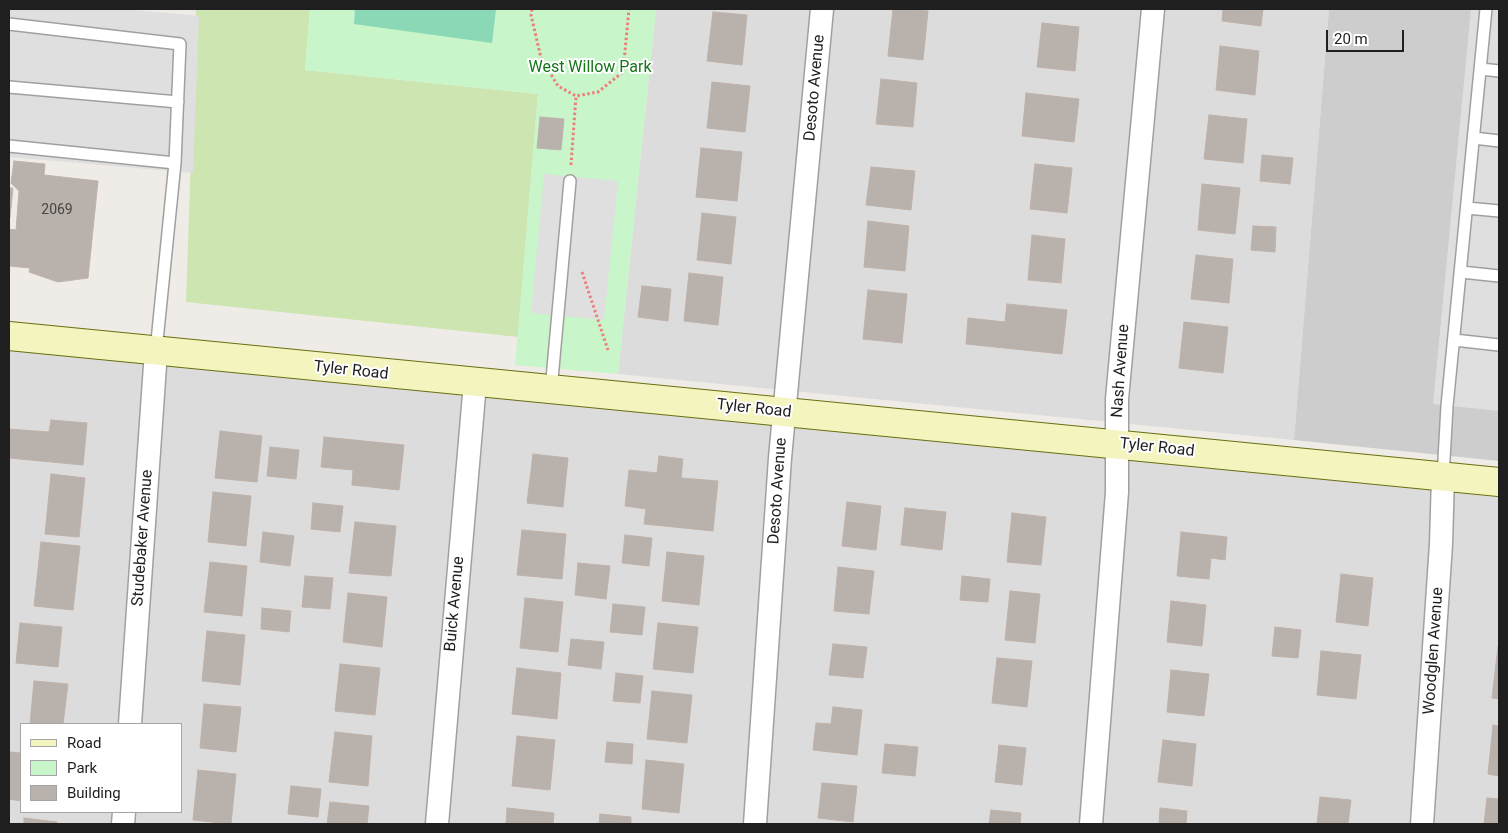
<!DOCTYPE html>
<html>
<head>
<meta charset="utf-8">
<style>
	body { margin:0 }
	#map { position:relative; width:1508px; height:833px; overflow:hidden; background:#efece7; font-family:Roboto,sans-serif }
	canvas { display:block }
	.frame { position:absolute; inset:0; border:10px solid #1f1f1f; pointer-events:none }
	.legend { position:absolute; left:20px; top:723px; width:162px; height:90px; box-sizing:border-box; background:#fff; border:1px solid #a5a5a5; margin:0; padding:6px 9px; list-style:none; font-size:15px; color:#1f1f1f }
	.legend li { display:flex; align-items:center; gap:10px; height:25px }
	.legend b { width:25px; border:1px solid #a5a5a5 }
	.scale { position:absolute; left:1326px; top:30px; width:78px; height:22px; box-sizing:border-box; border:2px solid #1f1f1f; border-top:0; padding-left:6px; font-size:15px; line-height:18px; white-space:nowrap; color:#1f1f1f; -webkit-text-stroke:4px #fff; paint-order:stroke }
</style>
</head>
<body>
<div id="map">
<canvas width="1508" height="833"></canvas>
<div class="frame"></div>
<ul class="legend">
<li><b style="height:6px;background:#f4f4bf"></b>Road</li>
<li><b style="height:14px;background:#c8f5c9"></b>Park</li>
<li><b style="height:14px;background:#b9b1ac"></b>Building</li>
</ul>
<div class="scale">20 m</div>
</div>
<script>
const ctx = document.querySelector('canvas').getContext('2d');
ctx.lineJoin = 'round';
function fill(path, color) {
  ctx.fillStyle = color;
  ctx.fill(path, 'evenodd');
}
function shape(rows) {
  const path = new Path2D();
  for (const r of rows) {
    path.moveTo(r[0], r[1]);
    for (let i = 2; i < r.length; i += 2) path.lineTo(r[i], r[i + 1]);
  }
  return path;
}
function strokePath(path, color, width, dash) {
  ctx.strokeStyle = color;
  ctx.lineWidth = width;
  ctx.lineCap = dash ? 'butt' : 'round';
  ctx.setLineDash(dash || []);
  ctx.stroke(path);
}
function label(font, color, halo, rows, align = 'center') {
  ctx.font = font + ' Roboto,sans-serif';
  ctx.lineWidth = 4;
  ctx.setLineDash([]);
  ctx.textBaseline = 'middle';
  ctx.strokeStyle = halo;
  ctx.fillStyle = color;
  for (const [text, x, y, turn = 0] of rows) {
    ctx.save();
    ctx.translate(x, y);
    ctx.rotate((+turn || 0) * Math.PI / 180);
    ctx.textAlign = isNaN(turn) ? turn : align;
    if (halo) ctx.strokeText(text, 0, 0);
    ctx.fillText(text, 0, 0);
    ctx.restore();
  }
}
const residential = shape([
	[656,9,1329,9,1294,440,618,374],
	[9,349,1499,497,1499,824,9,824],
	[21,724,181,724,181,812,21,812]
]);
const religious = shape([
	[1329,9,1499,9,1499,461,1294,440]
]);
const grass = shape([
	[196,9,310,9,305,70,538,94,518,337,186,302]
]);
const park = shape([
	[310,9,656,9,618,374,515,365,538,94,305,70]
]);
const pitch = shape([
	[355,9,496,9,492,43,354,24]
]);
const parking = shape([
	[9,9,124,9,199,16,193,173,9,157],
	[1471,9,1499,9,1499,411,1433,404],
	[544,174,618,181,604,320,531,313]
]);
const building = shape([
	[893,9,928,11,923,60,888,56,893,9],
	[1223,9,1263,9,1261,26,1222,21,1223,9],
	[713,12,747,15,742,65,707,61,713,12],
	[1042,23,1079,27,1075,71,1037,67,1042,23],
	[1220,46,1259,51,1255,95,1216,90,1220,46],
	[881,79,917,83,913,127,876,124,881,79],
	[712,82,750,86,745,132,707,128,712,82],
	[1026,93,1079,99,1074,142,1022,136,1026,93],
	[1209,115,1247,119,1243,163,1204,159,1209,115],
	[540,117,564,119,561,150,537,148,540,117],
	[701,148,742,152,737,201,696,197,701,148],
	[1262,155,1293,158,1290,184,1260,181,1262,155],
	[14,161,45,164,44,175,98,181,88,278,58,282,29,272,30,268,9,266,9,229,16,230,19,191,11,183,14,161],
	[1035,164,1072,168,1067,213,1030,209,1035,164],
	[871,167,915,171,911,210,866,205,871,167],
	[1202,184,1240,188,1235,234,1198,230,1202,184],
	[9,188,13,188,10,218,9,218,9,188],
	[702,213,736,217,731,264,697,260,702,213],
	[868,221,909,226,905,271,864,267,868,221],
	[1253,226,1276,227,1275,252,1251,250,1253,226],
	[1032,235,1065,239,1061,283,1028,280,1032,235],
	[1196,255,1233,259,1229,303,1191,299,1196,255],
	[689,273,723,277,718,325,684,321,689,273],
	[642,286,671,289,668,321,638,317,642,286],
	[868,290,907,294,902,343,863,339,868,290],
	[1007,304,1067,310,1062,354,966,344,968,318,1005,322,1007,304],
	[1184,322,1228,327,1223,373,1179,368,1184,322],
	[51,420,87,423,83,465,9,458,9,429,49,432,51,420],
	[220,431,262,436,257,482,215,478,220,431],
	[324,437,404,445,399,490,352,485,353,470,321,467,324,437],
	[270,447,299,450,296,479,267,476,270,447],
	[533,454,568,458,563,507,527,503,533,454],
	[659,456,683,459,681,478,718,481,713,531,644,524,646,509,625,506,629,470,657,473,659,456],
	[51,474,85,478,79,537,45,534,51,474],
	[213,492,251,496,246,546,208,542,213,492],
	[847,502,881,506,876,550,842,546,847,502],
	[313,503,343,506,340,532,311,529,313,503],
	[905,508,946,512,942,550,901,545,905,508],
	[1012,513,1046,517,1041,565,1007,562,1012,513],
	[355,522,396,526,391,576,349,573,355,522],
	[522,530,566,534,562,579,517,575,522,530],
	[263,532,294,536,290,566,260,562,263,532],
	[1181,532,1227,537,1225,560,1211,558,1209,579,1177,576,1181,532],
	[625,535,652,538,649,566,622,563,625,535],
	[41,542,80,546,73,610,34,606,41,542],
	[667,552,704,556,699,605,662,601,667,552],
	[210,562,247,566,242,616,204,612,210,562],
	[578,563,610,566,606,599,575,595,578,563],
	[838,567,874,571,869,614,834,611,838,567],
	[1341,574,1373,578,1368,626,1336,622,1341,574],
	[305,576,333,578,330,609,302,607,305,576],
	[962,576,990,579,988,602,960,600,962,576],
	[1010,591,1040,594,1035,643,1005,640,1010,591],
	[348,593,387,597,382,647,343,642,348,593],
	[525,598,563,602,558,652,520,648,525,598],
	[1171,601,1206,605,1202,646,1167,642,1171,601],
	[613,604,645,607,642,635,610,632,613,604],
	[262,608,291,611,289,632,261,629,262,608],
	[20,623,62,627,58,667,16,663,20,623],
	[658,623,698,627,693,673,653,669,658,623],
	[1275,627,1301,630,1298,658,1272,656,1275,627],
	[207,631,245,635,240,685,202,681,207,631],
	[571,639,604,642,601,669,568,665,571,639],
	[833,644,867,647,863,678,829,675,833,644],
	[1498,647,1499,648,1499,699,1492,698,1498,647],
	[1321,651,1361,655,1356,699,1317,695,1321,651],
	[997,658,1032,661,1027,707,992,703,997,658],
	[340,664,380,668,375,715,335,711,340,664],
	[517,668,561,673,557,719,512,714,517,668],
	[1171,670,1209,674,1204,716,1167,712,1171,670],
	[616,673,643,676,640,703,613,701,616,673],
	[34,681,68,684,63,724,30,724,34,681],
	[652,691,692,695,687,743,647,739,652,691],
	[204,704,241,707,236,752,200,748,204,704],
	[833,707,862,710,857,755,813,750,816,723,831,724,833,707],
	[1493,725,1499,726,1499,776,1488,774,1493,725],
	[335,732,372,736,368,786,329,782,335,732],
	[517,736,555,740,550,790,512,786,517,736],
	[1163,740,1196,744,1192,786,1158,782,1163,740],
	[607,742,633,744,632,764,605,762,607,742],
	[885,744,918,747,915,776,882,773,885,744],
	[999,745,1026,748,1022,785,995,782,999,745],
	[10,752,21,753,21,801,9,799,10,752],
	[646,760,684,764,679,813,642,809,646,760],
	[198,770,236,774,231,824,193,820,198,770],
	[822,783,857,786,853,822,818,818,822,783],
	[291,786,321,789,318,817,288,814,291,786],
	[1320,797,1351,800,1348,824,1317,824,1320,797],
	[1487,798,1499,799,1499,824,1484,824,1487,798],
	[330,802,369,806,367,824,327,824,330,802],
	[507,808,554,813,553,824,506,824,507,808],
	[1160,808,1187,811,1186,824,1159,824,1160,808],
	[991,810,1021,813,1020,824,989,824,991,810],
	[600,814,631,817,631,824,599,824,600,814],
	[24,818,57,822,57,824,24,824,24,818]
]);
const path = shape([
	[532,9,531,15,541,58,558,86,576,96,598,92,623,72,629,9],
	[571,165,576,96],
	[582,272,608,350]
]);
const lane = shape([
	[9,24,180,44,175,163,156,351],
	[1481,69,1499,71],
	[9,87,178,102],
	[1474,138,1499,141],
	[9,146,175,163],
	[1467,208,1499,211],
	[1461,272,1499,276],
	[1454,340,1499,345],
	[551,390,570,181],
	[1443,477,1447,406,1486,9]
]);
const street = shape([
	[130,724,156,351],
	[123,824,124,812],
	[437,824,475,383],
	[755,824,780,458,822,9],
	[1091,824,1117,492,1117,399,1153,9],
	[1422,824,1441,544,1443,477]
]);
const secondary = shape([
	[9,336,1499,482]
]);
const numberNames = [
	["2069",57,210]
];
const parkNames = [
	["West Willow Park",590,68]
];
const streetNames = [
	["Desoto Avenue",815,88,-85],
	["Tyler Road",351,371,6],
	["Nash Avenue",1121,371,-86],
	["Tyler Road",754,409,6],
	["Tyler Road",1157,448,6],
	["Desoto Avenue",778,491,-86],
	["Studebaker Avenue",143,538,-86],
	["Buick Avenue",455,604,-85],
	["Woodglen Avenue",1434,651,-86]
];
fill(residential, '#dddcdd');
fill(religious, '#cdcdcd');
fill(grass, '#cde5b1');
fill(park, '#c8f5c9');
fill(pitch, '#8bd8b6');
fill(parking, '#dfdfdf');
fill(building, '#b9b1ac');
strokePath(building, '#c0b2aa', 1);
strokePath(lane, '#a0a0a0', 14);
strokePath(street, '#a0a0a0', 25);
strokePath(secondary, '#696f0e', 30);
strokePath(path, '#ee7e79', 3, [2.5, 2.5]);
strokePath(lane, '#fff', 11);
strokePath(street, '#fff', 22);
strokePath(secondary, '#f4f4bf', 28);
label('14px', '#464442', null, numberNames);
label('16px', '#157618', '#fff', parkNames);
label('16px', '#1f1f1f', '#fff', streetNames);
</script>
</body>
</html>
